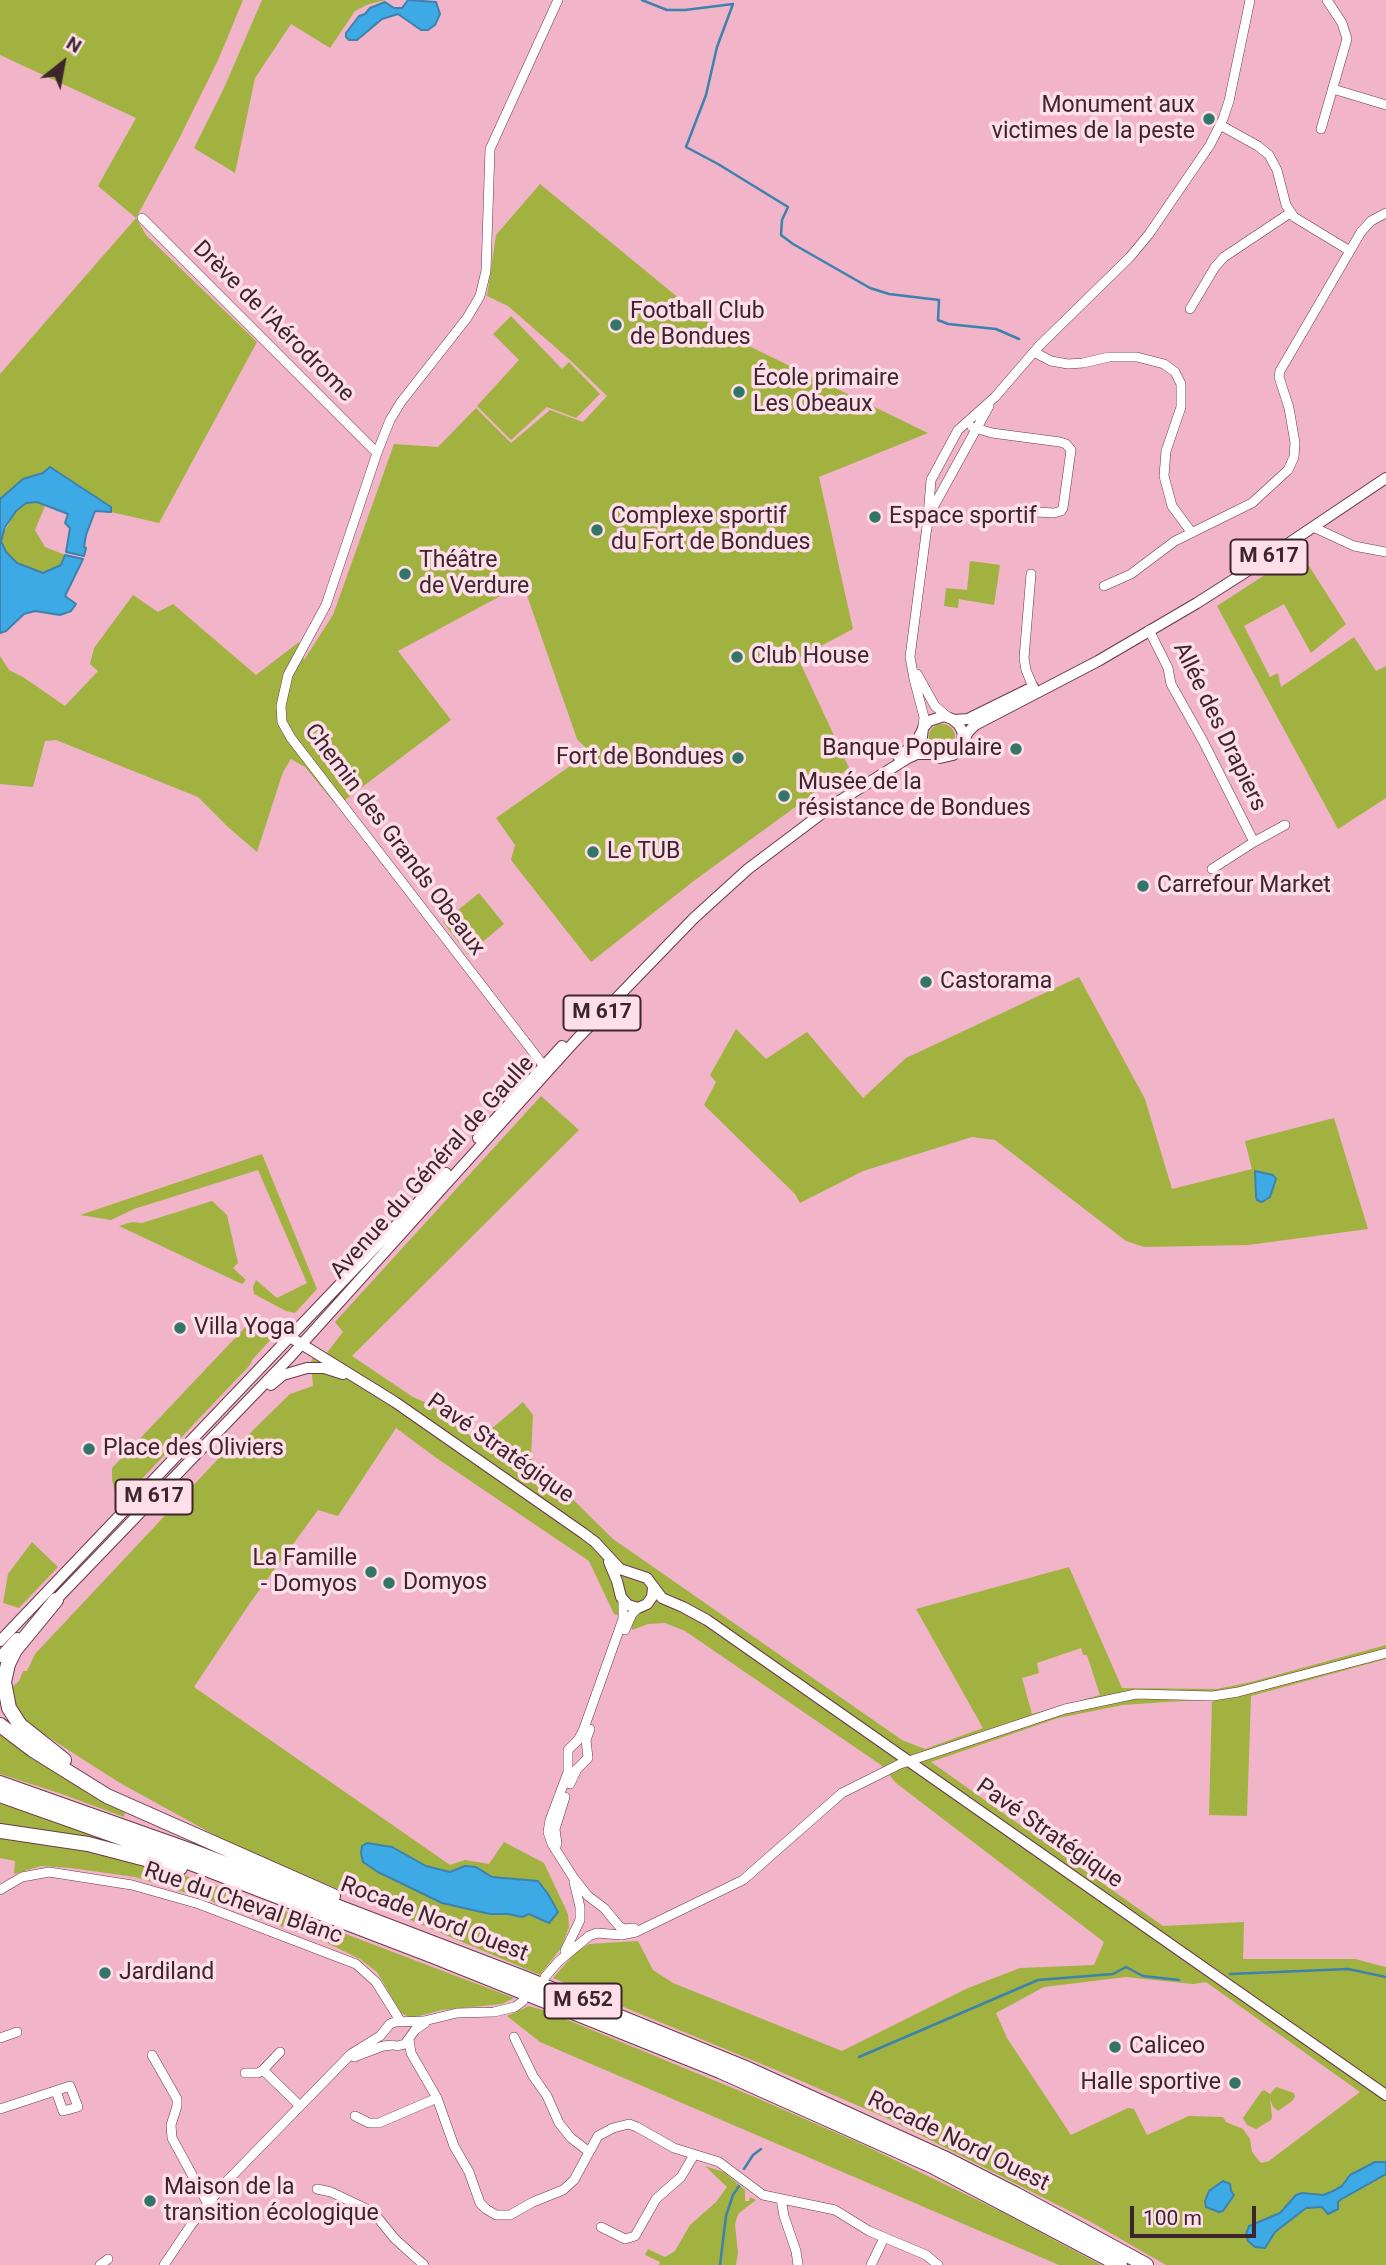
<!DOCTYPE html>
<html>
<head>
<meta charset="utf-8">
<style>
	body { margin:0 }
	#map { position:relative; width:1386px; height:2265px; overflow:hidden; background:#f1b4c8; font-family:Roboto,sans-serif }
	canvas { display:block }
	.north { position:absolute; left:28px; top:28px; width:70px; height:70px; -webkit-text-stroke:5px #fedee8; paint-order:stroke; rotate:31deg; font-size:19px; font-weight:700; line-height:28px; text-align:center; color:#3c252d }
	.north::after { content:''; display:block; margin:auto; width:24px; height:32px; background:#3c252d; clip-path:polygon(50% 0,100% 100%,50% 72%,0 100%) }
	.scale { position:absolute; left:1130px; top:2206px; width:126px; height:32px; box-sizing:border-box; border:4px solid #3c252d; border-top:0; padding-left:9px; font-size:21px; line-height:24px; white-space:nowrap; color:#3c252d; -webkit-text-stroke:5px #fedee8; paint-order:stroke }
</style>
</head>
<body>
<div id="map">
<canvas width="1386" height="2265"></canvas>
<div class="north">N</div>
<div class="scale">100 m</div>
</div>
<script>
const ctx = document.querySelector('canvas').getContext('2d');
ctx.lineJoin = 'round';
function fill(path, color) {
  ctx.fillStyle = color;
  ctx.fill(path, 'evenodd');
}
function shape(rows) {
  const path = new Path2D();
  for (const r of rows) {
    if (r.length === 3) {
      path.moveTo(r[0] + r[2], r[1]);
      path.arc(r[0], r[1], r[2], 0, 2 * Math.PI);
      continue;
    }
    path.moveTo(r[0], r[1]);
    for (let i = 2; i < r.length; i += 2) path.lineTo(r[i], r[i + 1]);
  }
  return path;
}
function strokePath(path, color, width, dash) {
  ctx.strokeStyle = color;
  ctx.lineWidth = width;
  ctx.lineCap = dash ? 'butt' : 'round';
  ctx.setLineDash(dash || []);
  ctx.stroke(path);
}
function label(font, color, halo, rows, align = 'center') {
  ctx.font = font + ' Roboto,sans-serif';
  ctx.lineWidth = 7;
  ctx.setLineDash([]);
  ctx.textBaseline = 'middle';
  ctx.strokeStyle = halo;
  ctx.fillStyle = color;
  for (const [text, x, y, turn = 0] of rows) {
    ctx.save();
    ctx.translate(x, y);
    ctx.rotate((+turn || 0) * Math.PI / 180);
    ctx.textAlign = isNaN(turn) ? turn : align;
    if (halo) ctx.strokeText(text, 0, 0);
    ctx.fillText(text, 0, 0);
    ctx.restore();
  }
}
const green = shape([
	[0,0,243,0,219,58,179,139,136,218,146,235,257,342,159,523,111,512,111,506,43,473,23,479,0,499,0,374,136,218,98,186,136,118,0,55],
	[262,0,386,0,369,4,355,11,330,48,291,24,255,78,235,173,194,148,224,88],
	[540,184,720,332,928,433,819,477,853,629,798,658,849,768,695,880,591,962,511,860,515,845,496,818,590,752,577,739,523,584,398,651,451,720,337,806,305,767,291,759,283,772,257,852,229,828,198,797,56,740,45,741,33,787,0,784,0,656,9,670,23,677,65,706,98,671,90,664,94,648,133,595,158,612,173,604,256,675,299,642,304,660,333,615,394,444,438,447,476,408,511,443,550,410,583,422,607,396,570,360,508,306,487,296,496,235],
	[511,316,562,369,569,362,600,394,576,418,547,407,511,440,477,406,519,360,493,334],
	[37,502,45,506,35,530,45,547,65,555,61,565,43,573,17,563,6,552,1,538,16,511,26,503],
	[1300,552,1346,624,1311,653,1284,604,1244,626,1270,677,1278,673,1281,687,1354,637,1376,671,1386,666,1386,798,1338,829,1217,606],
	[970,561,1000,565,994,605,959,599,958,608,944,606,946,588,967,590],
	[942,737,13],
	[479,893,504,924,468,954,443,922],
	[1079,977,1145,1099,1172,1189,1252,1169,1245,1141,1334,1118,1368,1229,1248,1245,1144,1247,1126,1241,995,1140,972,1137,863,1171,800,1203,795,1194,704,1105,716,1082,710,1075,736,1029,766,1059,807,1032,863,1098,906,1058],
	[541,1096,579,1130,352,1356,413,1397,429,1404,477,1441,523,1402,533,1415,531,1458,613,1539,902,1740,925,1749,983,1728,916,1609,1069,1567,1122,1688,1217,1689,1251,1682,1386,1645,1386,1659,1251,1696,1247,1816,1209,1815,1212,1699,1123,1705,1058,1718,931,1762,1163,1926,1244,1922,1243,1959,1355,1959,1386,1967,1386,2265,1166,2265,1091,2222,891,2120,776,2070,553,1978,576,1952,589,1944,638,1941,653,1970,673,1983,842,2051,968,1988,1020,1968,1094,1965,1104,1942,896,1783,881,1765,685,1631,665,1623,648,1624,632,1630,632,1620,614,1614,589,1561,435,1457,396,1428,338,1516,318,1510,250,1603,194,1687,450,1865,465,1860,489,1864,504,1842,544,1863,568,1914,569,1927,561,1948,540,1975,229,1843,120,1783,26,1723,14,1706,10,1689,19,1681,23,1671,27,1671,35,1654,219,1458,247,1436,290,1394,313,1386,311,1362,314,1355,322,1359,343,1332,335,1322],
	[1081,1648,1083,1655,1087,1655,1100,1695,1032,1714,1022,1678,1039,1673,1037,1663],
	[1126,1977,1193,1984,1206,1982,1360,2092,1269,2161,1261,2163,1252,2152,1250,2139,1243,2129,1226,2122,1223,2117,1189,2116,1147,2135,1134,2109,1128,2108,1071,2135,1007,2038,996,2013,1044,1987],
	[262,1154,317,1289,295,1313,286,1311,254,1294,253,1287,256,1280,277,1298,307,1283,258,1170,134,1209,111,1220,80,1215],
	[212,1201,227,1215,238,1263,233,1268,246,1280,242,1284,119,1226,132,1222,142,1223],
	[255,1317,268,1326,273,1337,252,1360,250,1365,118,1504,112,1480,112,1468],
	[32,1542,58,1567,19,1608,3,1603,8,1574],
	[0,1731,66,1779,125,1813,124,1817,59,1793,0,1774],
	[0,1803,45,1818,117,1845,0,1826],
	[0,1836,87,1848,162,1868,243,1895,514,1998,502,2004,442,2010,411,2018,401,2013,377,1972,360,1959,325,1942,206,1899,135,1877,71,1868,41,1866,14,1874,15,1861,0,1858],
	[529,2006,546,2011,757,2098,866,2146,1002,2212,1101,2265,1059,2265,540,2042,507,2016],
	[1276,2087,1294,2093,1295,2097,1292,2101,1278,2111,1273,2107,1270,2099,1272,2117,1271,2120,1256,2129,1247,2125,1243,2118,1261,2092,1264,2090,1270,2094],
	[705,2166,724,2172,745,2190,745,2201,749,2201,750,2197,756,2200,739,2213,737,2217,735,2225,738,2253,736,2265,659,2265,660,2262,645,2255,648,2249,665,2257,675,2251,690,2225,716,2202,727,2187]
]);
const water = shape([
	[408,0,436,2,440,14,435,25,428,30,421,30,398,14,382,19,357,40,349,40,346,37,346,33,359,16,365,14,370,8,385,2,394,8,402,8,408,0],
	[50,467,111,507,111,512,95,511,86,535,84,547,86,548,84,556,66,552,70,528,65,523,68,514,37,502,26,503,16,511,5,527,1,541,6,552,17,563,43,573,61,565,65,555,83,559,65,596,76,604,71,611,60,615,35,611,24,614,6,631,0,633,0,499,23,479,43,473,50,467],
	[1255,1171,1273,1175,1276,1179,1270,1197,1262,1202,1257,1200,1256,1197,1255,1171],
	[367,1843,392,1847,426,1866,450,1872,465,1866,476,1867,492,1877,538,1881,548,1894,558,1912,549,1923,529,1914,522,1917,508,1914,490,1914,442,1903,378,1872,363,1862,361,1853,362,1846,367,1843],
	[1375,2162,1386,2162,1386,2174,1340,2200,1338,2202,1338,2209,1328,2214,1322,2207,1306,2208,1275,2232,1265,2248,1255,2247,1248,2241,1246,2234,1249,2226,1280,2213,1296,2195,1302,2193,1323,2195,1331,2192,1342,2186,1350,2175,1375,2162],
	[1223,2181,1230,2184,1231,2191,1234,2195,1223,2211,1219,2212,1206,2207,1205,2201,1209,2191,1223,2181]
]);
const stream = shape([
	[642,0,667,10,685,10,733,4,717,47,706,95,686,147,718,164,788,207,782,220,781,235,793,244,870,288,889,294,939,300,938,320,948,324,996,329,1019,339],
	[1230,1974,1348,1969,1386,1977],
	[859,2057,1038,1980,1113,1974,1126,1967,1143,1976,1179,1980],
	[744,2169,753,2155,761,2149],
	[720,2265,726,2216,733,2195,739,2186]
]);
const minor = shape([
	[1333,89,1386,105],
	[1220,125,1258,146,1269,155,1277,170,1286,205,1294,217,1350,251],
	[1321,129,1347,39,1342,23,1327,0],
	[142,218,377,453],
	[1190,309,1215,267,1224,257,1290,213],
	[1034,352,1051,361,1068,364,1083,363,1109,357,1137,357,1164,364,1175,372,1181,384,1181,407,1166,451,1164,476,1172,506,1192,533],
	[972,427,992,433,1060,442,1066,444,1071,450,1063,508,1061,511,1054,513,1036,512],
	[930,513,989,406],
	[1313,527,1354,546,1386,552],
	[927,529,931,480,958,430,995,397,1039,346,1130,257,1149,234,1210,145,1223,119,1229,101,1250,0],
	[1031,574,1024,658,1026,670,1033,687],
	[1104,586,1131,574,1175,541,1252,503,1288,470,1294,457,1295,443,1289,408,1279,377,1280,371,1361,232,1371,221,1386,213],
	[1149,630,1168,668,1171,684,1203,741,1254,842,1285,825],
	[917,674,935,706,948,717],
	[923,728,924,717,914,679,910,657,927,526],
	[1212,869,1254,842],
	[547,1070,291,738,282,722,281,706,288,675,326,605,377,453,390,420,401,402,467,318,480,296,486,271,490,149,558,0],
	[623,1601,623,1619,583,1731,578,1740,568,1750,568,1772,550,1820,548,1832,552,1844,573,1877,588,1896,604,1908,619,1926,624,1929,634,1928],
	[625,1630,632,1614,638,1608],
	[570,1784,577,1769,588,1758,586,1740,590,1729],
	[557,1844,555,1829,565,1797],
	[0,1890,22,1877,49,1872,132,1885,199,1904,356,1964,376,1982,401,2022],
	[565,1951,580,1920,580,1907,574,1882],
	[545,1977,559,1961,589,1936,597,1933,621,1935,636,1932,743,1880,842,1793,900,1764,1065,1709,1136,1694,1213,1696,1238,1692,1386,1653],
	[514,2037,533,2076,547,2096,559,2123,571,2138,588,2151],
	[0,2038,17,2032],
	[409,2039,411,2053,437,2098,454,2146,469,2172,480,2203,486,2209,496,2215,510,2215,533,2202,563,2190,574,2180,598,2136,613,2128,629,2124,637,2127,674,2148,719,2162,763,2195,835,2210,869,2231,926,2255,938,2265],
	[397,2046,405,2044,415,2030,425,2023],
	[280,2052,263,2070,300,2106],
	[152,2055,177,2099,177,2106,171,2125,172,2138,208,2204],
	[354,2057,383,2046,393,2045],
	[245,2073,258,2073,263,2070],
	[0,2109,70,2086,78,2107,63,2111,56,2091],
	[355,2116,369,2123,379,2123,437,2098],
	[317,2189,331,2192,373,2212,395,2239,424,2265],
	[781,2199,784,2216,796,2251,798,2265],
	[601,2227,625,2239,635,2236,656,2199,681,2177,694,2155],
	[100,2265,108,2259],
	[164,2265,191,2225,224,2184,351,2054,380,2036,390,2024,395,2022,424,2021,457,2013,494,2012,515,2007,523,2001],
	[871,2265,884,2238]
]);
const major = shape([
	[954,720,968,719,1033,687],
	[922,737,923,728,929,721,944,716,952,719,959,725,963,733,962,742],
	[928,752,940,758,953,755,960,748,968,732,975,725,1098,661,1197,603,1255,566,1386,478],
	[898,756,915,745,922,731],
	[478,1138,562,1046],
	[290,1337,395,1402,583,1533,595,1542,620,1569,647,1578,662,1598,683,1607,707,1620,1386,2095],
	[271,1385,283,1375,307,1368,324,1368,343,1374],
	[609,1562,617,1581,621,1597,628,1605,638,1608,647,1604,652,1597,653,1588],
	[51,1605,291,1356,576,1040,694,918,748,869,833,805,908,758,917,754,931,754],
	[0,1641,446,1173],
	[0,1657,17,1638]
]);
const highway = shape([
	[56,1600,15,1650,8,1664,4,1682,9,1708,20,1725,64,1760],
	[0,1725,33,1750,107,1796,333,1896],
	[0,1783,192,1851,524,1978,748,2069,944,2158,1017,2195,1146,2265],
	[0,1795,175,1857,433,1956,720,2071,932,2166,1120,2265],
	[0,1831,88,1844,180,1868]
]);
const markers = [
	[1209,119,7,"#337667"],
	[616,325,7,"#337667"],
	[739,392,7,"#337667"],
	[875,517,7,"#337667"],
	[597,530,7,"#337667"],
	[405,574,7,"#337667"],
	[737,657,7,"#337667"],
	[1016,749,7,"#337667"],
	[738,758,7,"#337667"],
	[784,796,7,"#337667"],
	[593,852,7,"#337667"],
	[1143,886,7,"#337667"],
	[926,982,7,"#337667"],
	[180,1328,7,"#337667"],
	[89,1449,7,"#337667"],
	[371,1572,7,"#337667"],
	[389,1583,7,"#337667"],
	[105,1973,7,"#337667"],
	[1115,2047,7,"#337667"],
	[1235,2083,7,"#337667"],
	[150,2201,7,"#337667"]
];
const shields = [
	[1269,557,77],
	[602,1013,77],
	[154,1497,77],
	[583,2001,77]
];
const shieldNames = [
	["M 617",1269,557],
	["M 617",602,1013],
	["M 617",154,1497],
	["M 652",583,2001]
];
const poiNames = [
	["Monument aux",1195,106,"right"],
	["victimes de la peste",1195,132,"right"],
	["Football Club",630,312],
	["de Bondues",630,338],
	["École primaire",753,379],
	["Les Obeaux",753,405],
	["Complexe sportif",611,517],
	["du Fort de Bondues",611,543],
	["Espace sportif",889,517],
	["Théâtre",419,561],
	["de Verdure",419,587],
	["Club House",751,657],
	["Banque Populaire",1002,749,"right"],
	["Fort de Bondues",724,758,"right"],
	["Musée de la",798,783],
	["résistance de Bondues",798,809],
	["Le TUB",607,852],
	["Carrefour Market",1157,886],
	["Castorama",940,982],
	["Villa Yoga",194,1328],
	["Place des Oliviers",103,1449],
	["La Famille",357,1559,"right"],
	["- Domyos",357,1585,"right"],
	["Domyos",403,1583],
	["Jardiland",119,1973],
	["Caliceo",1129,2047],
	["Halle sportive",1221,2083,"right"],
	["Maison de la",164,2188],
	["transition écologique",164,2214]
];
const streetNames = [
	["Drève de l'Aérodrome",273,322,45],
	["Allée des Drapiers",1219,727,64],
	["Chemin des Grands Obeaux",394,840,53],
	["Avenue du Général de Gaulle",433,1168,-48],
	["Pavé Stratégique",500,1449,35],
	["Pavé Stratégique",1049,1834,35],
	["Rue du Cheval Blanc",243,1904,19],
	["Rocade Nord Ouest",434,1920,21],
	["Rocade Nord Ouest",958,2142,26]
];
fill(green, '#a2b240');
fill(water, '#3daae6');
strokePath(water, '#3d82ae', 2);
strokePath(stream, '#3d82ae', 2.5);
strokePath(minor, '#6b384b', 10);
strokePath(major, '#6b384b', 12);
strokePath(highway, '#6b384b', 16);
strokePath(minor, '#fff', 9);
strokePath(major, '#fff', 10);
strokePath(highway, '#fff', 14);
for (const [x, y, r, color] of markers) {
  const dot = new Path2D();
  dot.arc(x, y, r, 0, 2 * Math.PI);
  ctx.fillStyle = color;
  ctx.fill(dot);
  strokePath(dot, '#fedee8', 2.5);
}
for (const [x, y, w] of shields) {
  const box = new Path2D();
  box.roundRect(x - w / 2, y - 17.5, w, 35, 5);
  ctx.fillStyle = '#fedee8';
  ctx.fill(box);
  strokePath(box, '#3c252d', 2);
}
label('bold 21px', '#3c252d', null, shieldNames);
label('23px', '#3c252d', '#fedee8', poiNames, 'left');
label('23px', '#3c252d', '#fedee8', streetNames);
</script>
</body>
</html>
